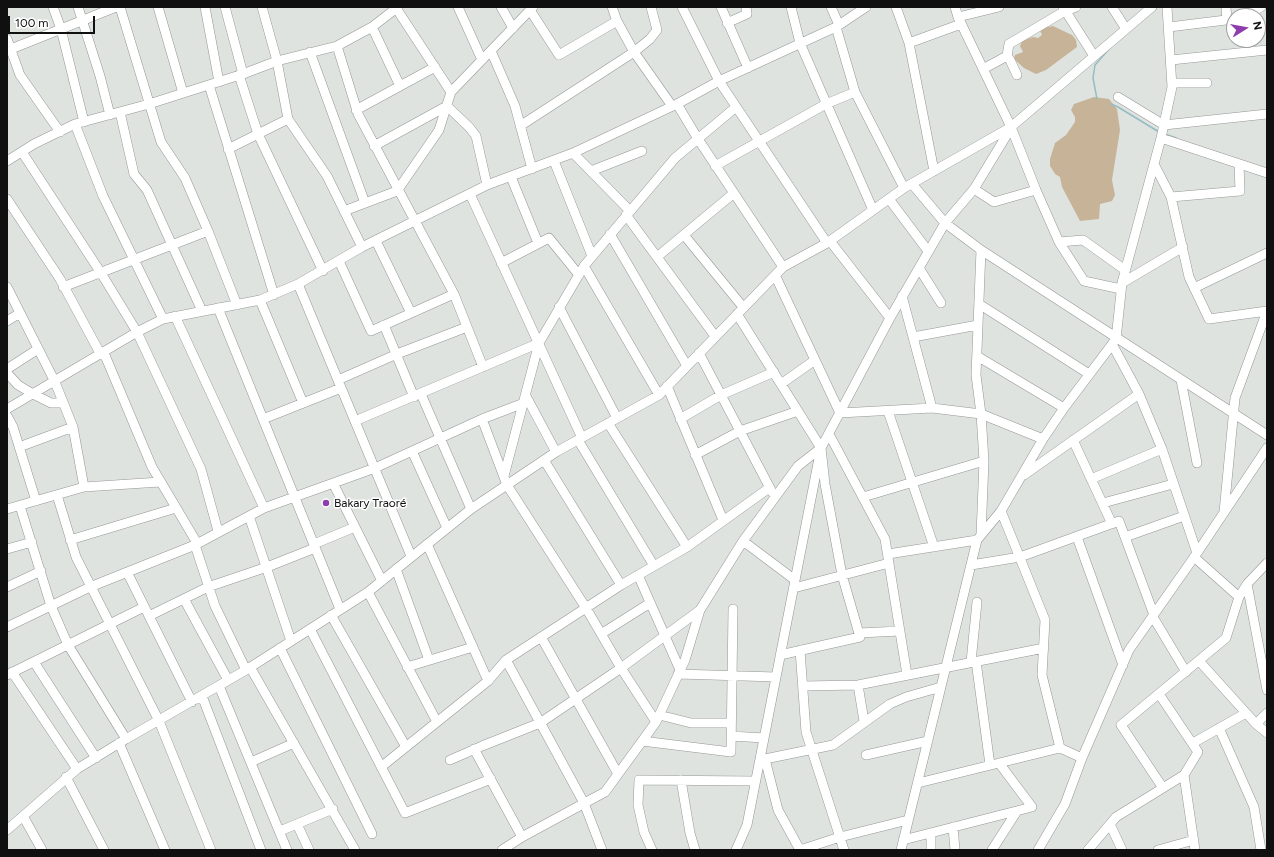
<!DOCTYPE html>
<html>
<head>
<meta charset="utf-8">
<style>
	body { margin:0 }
	#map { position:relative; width:1274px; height:857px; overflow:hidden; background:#dfe3df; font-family:Figtree,sans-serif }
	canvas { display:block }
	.frame { position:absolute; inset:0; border:8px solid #0f100f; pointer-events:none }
	.north { position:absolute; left:1226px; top:8px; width:40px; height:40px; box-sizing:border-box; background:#fff; border:1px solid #9f9f9f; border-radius:50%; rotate:79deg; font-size:11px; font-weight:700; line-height:16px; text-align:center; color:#0f100f }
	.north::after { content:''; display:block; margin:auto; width:14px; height:18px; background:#8d3dad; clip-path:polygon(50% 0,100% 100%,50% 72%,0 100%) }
	.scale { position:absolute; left:8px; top:16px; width:87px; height:18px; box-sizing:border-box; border:2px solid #0f100f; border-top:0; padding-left:5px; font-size:12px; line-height:14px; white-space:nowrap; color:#0f100f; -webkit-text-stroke:3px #fff; paint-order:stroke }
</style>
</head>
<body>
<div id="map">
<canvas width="1274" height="857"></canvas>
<div class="frame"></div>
<div class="north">N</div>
<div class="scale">100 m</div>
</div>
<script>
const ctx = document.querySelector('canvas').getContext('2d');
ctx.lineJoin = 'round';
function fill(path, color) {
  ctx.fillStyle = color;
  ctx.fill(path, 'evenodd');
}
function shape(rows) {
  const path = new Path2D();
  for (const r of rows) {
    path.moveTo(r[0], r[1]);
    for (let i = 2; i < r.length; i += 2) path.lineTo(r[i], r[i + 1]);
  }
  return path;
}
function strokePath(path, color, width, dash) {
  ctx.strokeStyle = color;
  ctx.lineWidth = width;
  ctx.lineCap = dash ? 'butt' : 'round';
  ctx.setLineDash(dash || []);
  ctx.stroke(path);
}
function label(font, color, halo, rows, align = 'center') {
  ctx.font = font + ' Figtree,sans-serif';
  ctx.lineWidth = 3;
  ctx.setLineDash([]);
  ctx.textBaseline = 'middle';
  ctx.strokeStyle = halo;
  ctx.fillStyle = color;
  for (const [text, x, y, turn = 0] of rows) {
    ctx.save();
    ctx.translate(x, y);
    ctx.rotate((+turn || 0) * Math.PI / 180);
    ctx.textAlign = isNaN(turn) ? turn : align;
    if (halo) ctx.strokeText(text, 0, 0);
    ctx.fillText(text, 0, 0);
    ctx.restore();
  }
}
const green = shape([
	[1053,26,1072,35,1076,40,1077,47,1046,70,1036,74,1024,68,1014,59,1015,55,1023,52,1020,46,1022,41,1033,37,1038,38,1042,35,1040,30,1042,28],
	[1094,97,1109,99,1117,109,1120,130,1112,180,1115,195,1112,201,1100,204,1099,219,1080,221,1062,187,1060,177,1055,174,1050,166,1050,159,1055,143,1066,135,1075,122,1075,117,1071,110,1074,104]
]);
const stream = shape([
	[1097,99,1093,78,1095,65,1109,49],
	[1111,104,1118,107,1159,132],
	[1165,134,1176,138]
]);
const minor = shape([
	[53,7,61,29,84,122],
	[78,7,100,76,110,115],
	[120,7,161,142,185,178,208,231,237,305],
	[158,7,183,93],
	[205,7,219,82],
	[225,7,243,74],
	[262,7,277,61,288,119,327,176,362,247],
	[458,7,482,60],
	[501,7,513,28],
	[612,7,617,21,634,52,672,106],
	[682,7,719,81,827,243],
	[721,7,748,68],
	[791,7,800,43,873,210],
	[831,7,839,25],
	[896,7,909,43,934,171],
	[955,7,958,17,1011,127,1036,190,1059,242,1084,281,1121,289],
	[1063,7,1094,56],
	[1112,7,1126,29],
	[1226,7,1227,20],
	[396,8,451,92],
	[530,10,559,55,617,21],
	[1245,16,1261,7],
	[958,17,999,7],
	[727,23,747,14,746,7],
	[372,27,400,86],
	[836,27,855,92,904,188],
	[1169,27,1234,19],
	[7,39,20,75,60,132],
	[909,43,961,24],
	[337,46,358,114,454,294,483,367],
	[11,49,116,7],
	[491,51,515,106,532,169],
	[310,52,365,203],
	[1007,56,1009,44,1065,11,1076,7],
	[1171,60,1267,50],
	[983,69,1007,56,1010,60,1017,75],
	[239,75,258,134,323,271],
	[1172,83,1207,83],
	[209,85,274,295],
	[1118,97,1164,125,1267,114],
	[677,104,698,139,783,267],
	[356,110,435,67],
	[120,112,134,174,147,190,202,311],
	[75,124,103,196,163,319],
	[520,126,634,52,650,39,657,30,651,7],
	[1161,138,1267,173],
	[374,146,447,106,469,127,476,136,487,185],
	[228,149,288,119],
	[22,152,101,273,137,332,201,469,218,531],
	[573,153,630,211],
	[7,161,34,144,75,124,149,104,243,74,277,61,337,46,372,27,398,7],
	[554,161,592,256],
	[1154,164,1171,197,1189,277,1209,319,1267,311],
	[715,166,826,104,855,92],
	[591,171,642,151],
	[511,177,538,243],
	[912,184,945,223,981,250,1267,435],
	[974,189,994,202,1036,190],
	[470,194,582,438],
	[1171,197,1240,191,1239,164],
	[7,199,60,279,101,355],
	[889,199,928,251],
	[344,211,397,191,439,130,451,92,533,7],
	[626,215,715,336],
	[610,234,687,366],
	[684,235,743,307],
	[376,241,411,313],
	[830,241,890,318],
	[1059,242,1083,240,1125,270],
	[657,257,734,193],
	[339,261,371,331,454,294],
	[501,263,549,238,579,275],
	[584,266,659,395],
	[919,268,941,303],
	[775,275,840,413,932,408,981,414,1043,439],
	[1122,283,1183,247],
	[298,284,411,556],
	[7,287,55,382,73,427,84,487],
	[63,287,208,231],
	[1194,288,1267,253],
	[902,296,932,408],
	[260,300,303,403],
	[979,304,1089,374],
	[559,307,617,418],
	[218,308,340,609],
	[737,314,821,448,825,484,842,575,860,637,780,655],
	[175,316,264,508],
	[7,321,20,313],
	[384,325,414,397],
	[913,337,978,325],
	[1112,344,1139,394,1162,449,1197,553],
	[104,353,152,467,197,543],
	[699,353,772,492],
	[977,356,1064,408],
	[7,369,38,349],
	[7,373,18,385,33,394,51,403,63,403],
	[338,380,397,354,467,327],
	[1181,380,1197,463],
	[781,384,815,360],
	[667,386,723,520],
	[421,394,471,509],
	[526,396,556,452],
	[7,409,137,332,163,319,260,300,298,284,362,247,487,185,573,153,677,104,719,81,836,27,866,7],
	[888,411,934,547],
	[7,416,13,427,36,501],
	[263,419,341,388],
	[482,419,507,485,586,608,621,668,656,722],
	[680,419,721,395,774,372],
	[355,421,539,343],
	[608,423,687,547],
	[829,434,885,539,907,675],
	[578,440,654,566],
	[1073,440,1112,524],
	[19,447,73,427],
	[412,451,447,528],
	[695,455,740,431,798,411],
	[544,460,621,585],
	[1024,475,1139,394],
	[504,476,539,343,584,266,675,158,736,107],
	[1091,479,1162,449],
	[333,483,382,581],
	[57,495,76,557,159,721,211,850],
	[863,497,984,461],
	[1103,503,1173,484],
	[20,506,51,606,68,645,126,739],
	[7,509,84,487,160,482],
	[1001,511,1045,620,1042,675,1060,748],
	[1224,512,1235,398,1267,311],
	[249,516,291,641],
	[981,535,984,461,981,414,976,375,981,250],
	[1077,537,1123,665],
	[1125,537,1184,516],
	[70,540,176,508],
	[743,541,795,580],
	[314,544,355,527],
	[427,544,488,681],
	[195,545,215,606,246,670],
	[7,549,32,542],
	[888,554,977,540],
	[1194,557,1239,597],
	[971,565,1020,557,1119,521,1154,615],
	[396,569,429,660],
	[127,572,192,702],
	[638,575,680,670],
	[1247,584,1267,690],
	[7,587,41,571],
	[794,588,889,563],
	[368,592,437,722],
	[184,599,228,680],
	[331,615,406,747],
	[149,616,208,587,267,567,315,548],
	[1153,617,1186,672],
	[7,627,90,587,195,545,264,508,375,468,482,419,524,403],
	[310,629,405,813,491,779],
	[859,633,900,631],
	[601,634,650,603],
	[541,637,618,774],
	[280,648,372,834],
	[800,650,806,732,844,850],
	[506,660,584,803,602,850],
	[976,661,990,765],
	[34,662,96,758],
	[971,662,977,602],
	[1200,662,1256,724,1267,733],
	[250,667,355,850],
	[407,667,473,647],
	[12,672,77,769],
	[678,674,776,677],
	[7,675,144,607],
	[858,685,864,721],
	[219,686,287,850],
	[803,686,858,685,1044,648],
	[202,696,261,850],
	[659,715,691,723,731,723],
	[1256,724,1267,713],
	[1219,728,1254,807,1261,850],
	[731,736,764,738],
	[642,741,731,752,733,609],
	[119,743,165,850],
	[1193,743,1246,713],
	[474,749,522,837],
	[866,755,928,741],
	[765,759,778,810,800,850],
	[450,760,482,746,540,723,621,668,700,610],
	[760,760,833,745,890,704,906,697,941,687],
	[251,762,294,743],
	[381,767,488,681,506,660,621,585,687,547,769,488],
	[1184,775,1195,850],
	[66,777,104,850],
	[681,780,690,833,695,850],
	[918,783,1060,748,1082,758],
	[1163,788,1121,725,1226,638,1239,597,1247,584,1267,563],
	[23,816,42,850],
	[297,824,309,850],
	[1110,824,1122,850],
	[953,827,955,850],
	[7,830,77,769,126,739,246,670,368,592,471,509,556,452,659,395,783,267,827,243,904,188,1011,127,1152,7],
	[280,831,333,809],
	[903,840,1032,807,999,763],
	[502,850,522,837,605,792,656,722,685,660,700,610,743,541,798,466,821,448],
	[652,850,644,832,638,805,639,780,755,781],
	[736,850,747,825,821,448,890,318,945,223,974,189,1011,128],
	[800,850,840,837,908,820],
	[901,850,977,540,1001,511,1043,439,1064,408,1116,339,1122,283,1161,138,1172,87,1167,7],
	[931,850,931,833],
	[992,850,1017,811],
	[1038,850,1065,804,1082,758,1129,650,1197,553,1267,448],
	[1088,850,1116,817,1184,775,1198,752,1159,694],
	[1158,850,1194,840]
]);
const markers = [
	[326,503,4,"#8d3dad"]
];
const poiNames = [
	["Bakary Traoré",334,503]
];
fill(green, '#c7b398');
strokePath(stream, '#94bcc4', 1.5);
strokePath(minor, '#949794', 10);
strokePath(minor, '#fff', 9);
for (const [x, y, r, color] of markers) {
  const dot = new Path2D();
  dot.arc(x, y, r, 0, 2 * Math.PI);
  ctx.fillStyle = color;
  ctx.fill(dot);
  strokePath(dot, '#fff', 1.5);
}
label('12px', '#0f100f', '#fff', poiNames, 'left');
</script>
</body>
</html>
